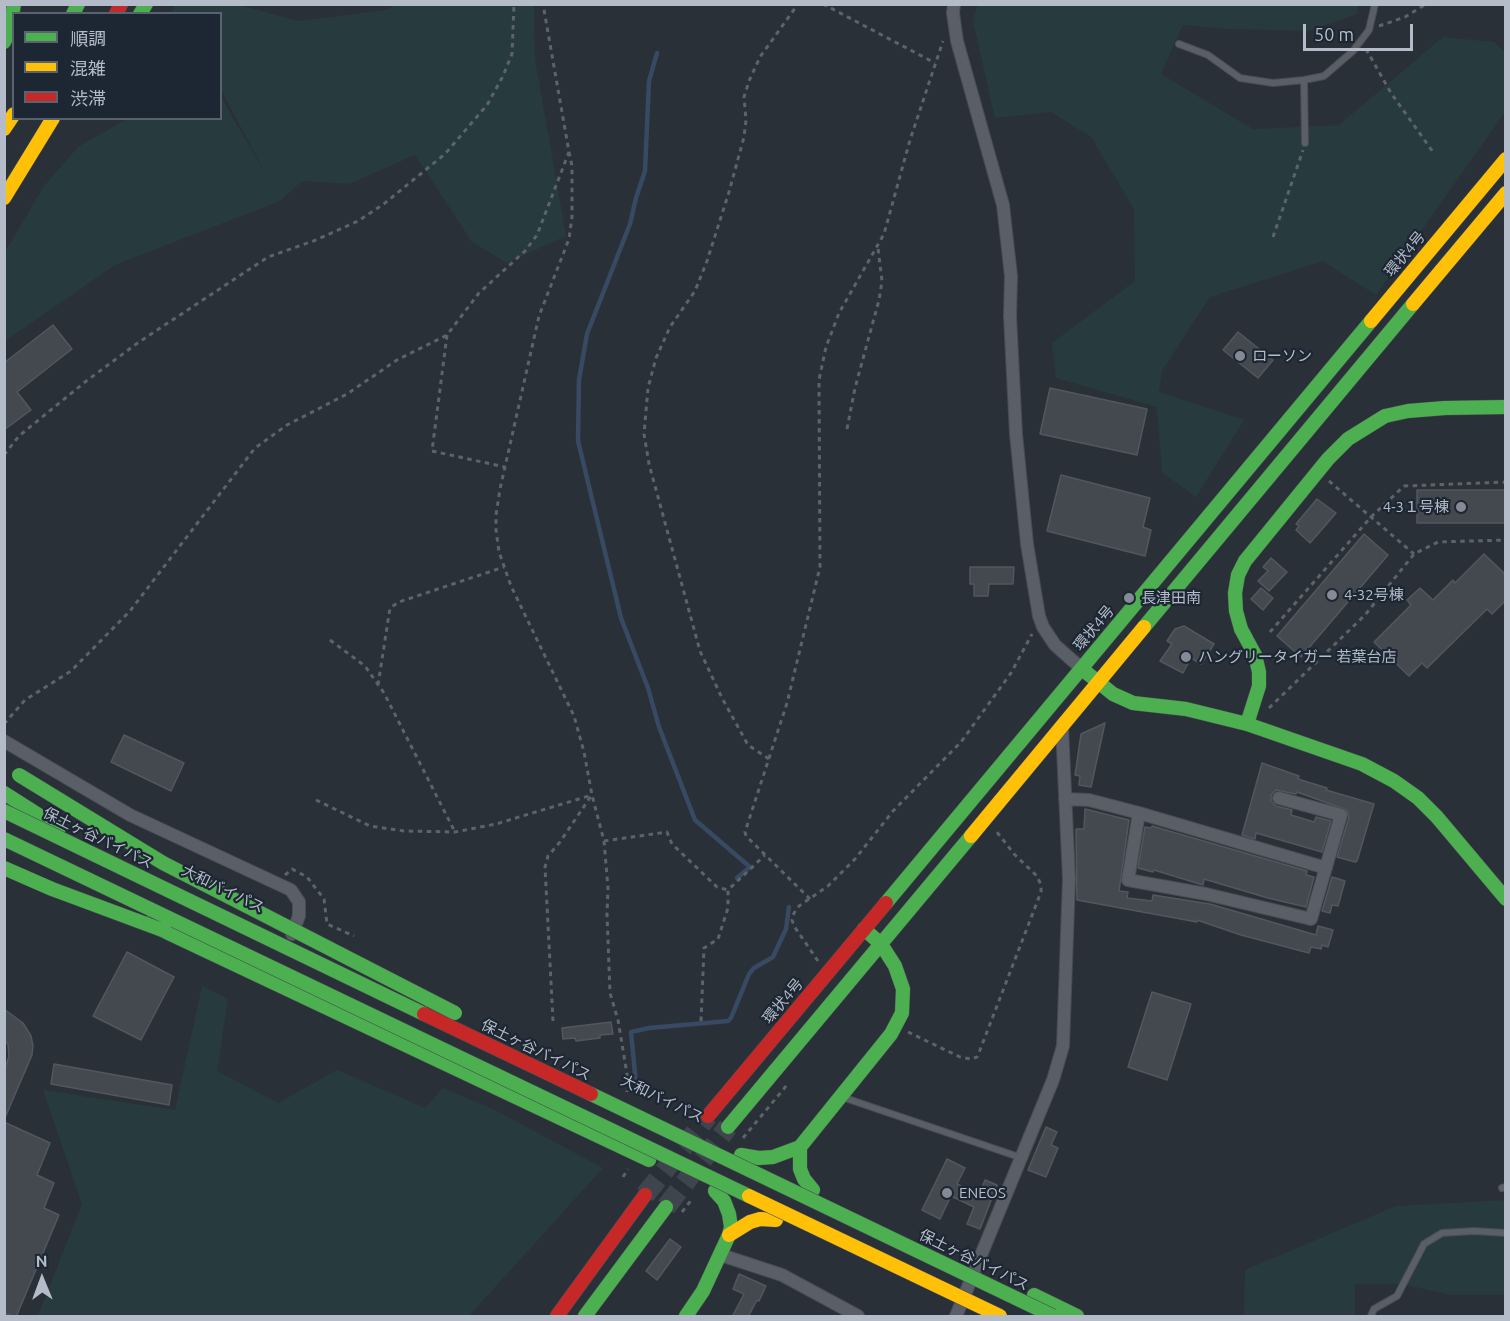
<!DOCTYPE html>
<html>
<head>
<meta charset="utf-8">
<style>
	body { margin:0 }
	#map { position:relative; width:1510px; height:1321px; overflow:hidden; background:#2a3038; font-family:Ubuntu,"Noto Sans JP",sans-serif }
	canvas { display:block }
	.frame { position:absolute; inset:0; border:6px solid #b4bcc9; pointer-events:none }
	.legend { position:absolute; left:12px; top:12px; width:210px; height:108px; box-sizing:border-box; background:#1d2633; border:2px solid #59626f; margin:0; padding:8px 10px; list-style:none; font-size:18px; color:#b4bcc9 }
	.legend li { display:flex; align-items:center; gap:12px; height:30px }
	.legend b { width:30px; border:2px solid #59626f }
	.north { position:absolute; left:12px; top:1249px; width:60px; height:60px; -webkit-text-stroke:4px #1d2633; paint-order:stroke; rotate:359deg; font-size:16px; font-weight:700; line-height:24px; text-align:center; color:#b4bcc9 }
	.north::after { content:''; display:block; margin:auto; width:21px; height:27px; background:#b4bcc9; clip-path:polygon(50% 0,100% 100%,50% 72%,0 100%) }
	.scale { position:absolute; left:1303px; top:24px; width:110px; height:27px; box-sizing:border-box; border:3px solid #b4bcc9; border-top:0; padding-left:8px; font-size:18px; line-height:21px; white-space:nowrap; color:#b4bcc9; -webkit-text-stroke:4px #1d2633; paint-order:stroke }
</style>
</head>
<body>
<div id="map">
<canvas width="1510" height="1321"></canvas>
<div class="frame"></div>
<ul class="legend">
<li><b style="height:8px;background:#4caf50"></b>順調</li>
<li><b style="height:8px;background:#ffc107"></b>混雑</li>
<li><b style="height:8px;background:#c62828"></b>渋滞</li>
</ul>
<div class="north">N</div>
<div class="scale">50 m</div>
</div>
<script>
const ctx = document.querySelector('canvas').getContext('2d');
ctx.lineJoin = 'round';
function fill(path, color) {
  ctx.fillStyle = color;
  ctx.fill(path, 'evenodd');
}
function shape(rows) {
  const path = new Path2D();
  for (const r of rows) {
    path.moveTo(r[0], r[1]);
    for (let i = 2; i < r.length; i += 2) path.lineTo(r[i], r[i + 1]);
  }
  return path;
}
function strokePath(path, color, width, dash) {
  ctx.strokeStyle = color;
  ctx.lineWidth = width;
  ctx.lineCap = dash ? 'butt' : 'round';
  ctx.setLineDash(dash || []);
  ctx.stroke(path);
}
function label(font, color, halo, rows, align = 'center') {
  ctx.font = font + ' Ubuntu,"Noto Sans JP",sans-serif';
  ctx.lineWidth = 4.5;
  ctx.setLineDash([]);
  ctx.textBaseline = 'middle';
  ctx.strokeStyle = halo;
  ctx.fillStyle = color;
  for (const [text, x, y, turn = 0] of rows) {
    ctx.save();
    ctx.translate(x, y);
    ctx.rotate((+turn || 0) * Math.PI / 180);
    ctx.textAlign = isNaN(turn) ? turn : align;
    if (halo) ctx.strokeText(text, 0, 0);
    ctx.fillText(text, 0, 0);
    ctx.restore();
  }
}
const green = shape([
	[978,4,1358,5,1357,14,1308,31,1227,29,1183,25,1161,74,1253,129,1339,125,1443,37,1494,42,1505,52,1505,112,1376,295,1323,261,1210,297,1162,371,1159,392,1244,420,1196,497,1162,472,1157,407,1056,378,1052,343,1135,281,1134,209,1091,137,1051,112,995,118,973,21],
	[175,5,239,5,299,21,385,10,396,5,534,5,535,59,566,236,507,263,472,242,415,155,349,184,302,181,280,201,115,265,5,341,5,252,44,186,78,147,127,119,220,118,221,97,265,173,221,90,220,14,171,13],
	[202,986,228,999,217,1071,278,1103,337,1070,425,1108,443,1088,495,1110,603,1168,469,1316,38,1316,82,1204,43,1090,175,1110],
	[1505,1200,1505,1295,1450,1295,1403,1284,1355,1284,1355,1316,1244,1316,1245,1270,1396,1206]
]);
const stream = shape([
	[657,53,649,81,645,171,636,198,630,224,587,334,579,380,578,441,621,618,648,688,659,727,695,820,750,867,737,878],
	[636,1084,631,1032,649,1028,728,1021,731,1018,749,974,754,968,773,957,786,929,789,907]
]);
const building = shape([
	[53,325,72,349,17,392,31,410,4,430,4,363,53,325],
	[1238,332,1273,360,1258,378,1223,350,1238,332],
	[1050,388,1147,409,1137,455,1040,434,1050,388],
	[1061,475,1150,498,1143,527,1151,530,1145,556,1047,531,1061,475],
	[1417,490,1506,490,1506,523,1417,523,1417,490],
	[1317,499,1336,513,1310,543,1296,530,1299,526,1296,524,1317,499],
	[1364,534,1388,555,1301,657,1277,636,1364,534],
	[1484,554,1506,575,1506,600,1492,614,1487,609,1427,668,1422,663,1409,676,1374,642,1411,605,1407,600,1420,588,1433,600,1453,580,1455,583,1484,554],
	[1271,558,1287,572,1269,591,1258,581,1268,571,1263,567,1271,558],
	[970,567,1014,567,1013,584,989,584,988,596,974,596,974,584,970,584,970,567],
	[1261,588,1273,598,1263,610,1251,599,1261,588],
	[1184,626,1214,644,1201,664,1191,658,1183,673,1160,661,1172,644,1167,641,1175,629,1184,626],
	[1105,723,1091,787,1079,785,1080,776,1075,775,1081,734,1105,723],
	[124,735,184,763,171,791,111,762,124,735],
	[1262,763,1299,776,1298,779,1327,788,1326,790,1374,804,1357,861,1355,862,1337,857,1349,817,1347,810,1297,792,1296,794,1276,790,1271,795,1271,801,1276,806,1292,810,1291,815,1314,822,1316,817,1331,821,1322,852,1256,833,1255,839,1242,835,1262,763],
	[1085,809,1129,820,1119,891,1128,892,1127,898,1152,901,1153,895,1210,904,1316,935,1318,926,1333,930,1328,947,1322,945,1321,949,1311,947,1309,953,1241,935,1197,920,1197,922,1077,900,1076,829,1084,829,1085,809],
	[1152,826,1307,871,1306,875,1314,877,1306,907,1268,898,1204,879,1203,885,1154,870,1153,872,1138,868,1145,827,1151,828,1152,826],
	[1332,877,1345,881,1338,906,1332,905,1330,913,1322,911,1332,877],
	[127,952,174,977,141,1040,93,1016,127,952],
	[1152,992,1191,1004,1167,1080,1128,1067,1152,992],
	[4,1009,23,1023,31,1036,33,1046,32,1055,4,1120,4,1072,9,1056,8,1044,4,1041,4,1009],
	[611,1022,613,1034,600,1035,600,1038,576,1041,575,1038,563,1039,562,1028,611,1022],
	[54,1064,172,1085,169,1105,51,1084,54,1064],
	[4,1122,50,1143,37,1175,54,1183,44,1208,59,1215,16,1317,4,1313,4,1122],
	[1046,1127,1057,1132,1051,1145,1058,1148,1046,1177,1028,1170,1046,1127],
	[947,1159,965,1168,957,1184,979,1195,985,1180,997,1185,980,1229,967,1224,974,1207,951,1196,940,1219,922,1210,947,1159],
	[670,1239,681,1247,657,1280,646,1271,670,1239],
	[739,1274,766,1286,759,1301,757,1300,748,1317,732,1317,744,1294,733,1289,739,1274]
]);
const primaryTunnel = shape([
	[645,1195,708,1116],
	[666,1207,728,1127]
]);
const path = shape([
	[823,4,935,63],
	[1379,26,1405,17,1426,4],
	[1366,49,1391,93,1433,152],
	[569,152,572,166,572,217,569,239,539,316,500,489,496,515,496,530,499,552,511,586,574,716,584,752,592,795,604,841,608,888,607,914,610,993,618,1020,628,1080,627,1092],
	[1273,237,1303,150],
	[447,335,432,451,505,467],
	[847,429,855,388,879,300,882,281,878,248],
	[4,455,19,436,85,382,139,342,268,257,316,240,358,221,385,203,445,154,487,105,503,76,512,54,514,4],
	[1329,481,1414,554],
	[1270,632,1371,517,1404,486,1506,482],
	[330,640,365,666,384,693,455,832],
	[378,685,390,608,399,602,504,567],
	[1269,708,1365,615,1414,554,1438,542,1506,540],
	[4,724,25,700,71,671,130,611,255,448,287,425,347,394,397,360,447,335,479,293,525,251,537,235,569,152,543,4],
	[769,759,748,745,722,698,700,651,649,464,644,434,648,388,656,358,670,327,695,291,707,261,729,192,744,137,746,120,744,97,749,81,760,57,798,4],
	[316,800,370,826,404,831,455,832,496,824,592,795],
	[604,841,667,832,672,844,717,887,728,890],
	[285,875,292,869,307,877,324,899,327,924,354,936],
	[810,899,746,836,745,832,787,703,820,567,819,380,826,347,839,313,884,234,910,140,943,41],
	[818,961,794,926,792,920,794,913,799,906,828,886,855,859,893,811,961,742,1011,673,1032,634],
	[553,1021,545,867,548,856,560,842,591,796],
	[701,1021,704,948,718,939,728,908,728,890,765,855],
	[908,1032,960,1057,971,1059,977,1057,980,1050,1041,892,1041,885,1037,876,1015,855,996,831],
	[743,1138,787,1085,786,1084],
	[623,1177,628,1169],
	[682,1212,692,1199]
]);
const lane = shape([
	[1179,44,1208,55,1240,78,1273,83,1304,80,1324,76,1353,51,1369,30,1375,4],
	[1304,80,1305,143],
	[842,1097,1022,1158],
	[1502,1188,1506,1187],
	[1371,1316,1374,1309,1397,1296,1424,1244,1442,1233,1474,1231,1506,1233]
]);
const street = shape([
	[954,4,953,13,957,41,1003,205,1011,276,1010,316,1016,434,1027,544,1039,616,1043,627,1055,645,1082,669],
	[4,741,130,815,291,890,299,902,299,916,292,934],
	[1065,799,1089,800,1139,813,1326,868],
	[1139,813,1128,880,1206,894,1311,919,1341,815,1279,798],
	[721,1255,782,1275,858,1316],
	[956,1316,1053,1080,1063,1046,1069,879,1062,727]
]);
const fast = shape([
	[73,14,78,4],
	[140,14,146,4],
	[4,42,10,29,14,4],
	[1144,627,1413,304],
	[1082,669,1113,694,1133,703,1186,709,1247,724,1362,764,1394,781,1418,798,1437,817,1506,899],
	[1247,724,1259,686,1259,672,1255,655,1241,629,1236,611,1235,593,1238,575,1245,561,1328,459,1348,439,1385,416,1408,411,1445,408,1506,407],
	[4,793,59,828],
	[886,903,1371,321],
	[147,923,649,1160],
	[728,1127,971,836],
	[800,1147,891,1034,902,1013,903,989,895,966,881,944,864,929],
	[741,1155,759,1158,773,1157,800,1147,800,1169,804,1179,813,1190],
	[715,1191,724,1201,729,1214,731,1227,729,1235],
	[1034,1295,1077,1316],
	[585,1316,666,1207],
	[686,1316,703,1291,729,1235]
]);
const slow = shape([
	[4,129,14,114],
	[4,198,53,118],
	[1413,304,1506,193],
	[1371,321,1506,159],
	[971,836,1144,627],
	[729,1235,750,1222,760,1219,776,1220]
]);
const jam = shape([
	[116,14,121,4],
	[708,1116,886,903],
	[557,1316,645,1195]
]);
const fastBridge = shape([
	[19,775,163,863,455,1013],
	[4,811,424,1014],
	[4,839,749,1196],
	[4,868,52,889,165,931],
	[591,1094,1053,1316]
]);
const slowBridge = shape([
	[749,1196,1000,1316]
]);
const jamBridge = shape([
	[424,1014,591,1094]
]);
const markers = [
	[1240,356,6,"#848b96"],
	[1461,507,6,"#848b96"],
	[1332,595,6,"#848b96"],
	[1129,598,6,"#848b96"],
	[1186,657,6,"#848b96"],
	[947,1193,6,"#848b96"]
];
const streetNames = [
	["環状4号",1405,254,-50],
	["環状4号",1094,628,-50],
	["保土ヶ谷バイパス",98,838,26],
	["大和バイパス",223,889,26],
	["環状4号",783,1001,-50],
	["保土ヶ谷バイパス",536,1050,26],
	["大和バイパス",662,1099,26],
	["保土ヶ谷バイパス",974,1260,26]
];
const poiNames = [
	["ローソン",1252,356],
	["4-3１号棟",1449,507,"right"],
	["4-32号棟",1344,595],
	["長津田南",1141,598],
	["ハングリータイガー 若葉台店",1198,657],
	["ENEOS",959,1193]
];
fill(green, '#273a3e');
strokePath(stream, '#384963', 4.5);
fill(building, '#444950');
strokePath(building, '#52575f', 1.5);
strokePath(primaryTunnel, '#3f454e', 20, [20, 10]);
strokePath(lane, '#484c53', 8);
strokePath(street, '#484c53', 14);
strokePath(fast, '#484c53', 15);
strokePath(slow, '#484c53', 15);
strokePath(jam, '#484c53', 15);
strokePath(path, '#5d636a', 3, [4.5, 4.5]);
strokePath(lane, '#5a5e66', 6);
strokePath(street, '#5a5e66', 12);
strokePath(fast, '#4caf50', 14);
strokePath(slow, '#ffc107', 14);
strokePath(jam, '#c62828', 14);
strokePath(fastBridge, '#474c53', 15, []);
strokePath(slowBridge, '#474c53', 15, []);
strokePath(jamBridge, '#474c53', 15, []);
strokePath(fastBridge, '#4caf50', 14);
strokePath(slowBridge, '#ffc107', 14);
strokePath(jamBridge, '#c62828', 14);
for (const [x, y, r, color] of markers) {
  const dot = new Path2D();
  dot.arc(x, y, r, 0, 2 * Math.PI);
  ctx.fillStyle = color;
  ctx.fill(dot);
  strokePath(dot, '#1d2633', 2);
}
label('15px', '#b4bcc9', '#1d2633', streetNames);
label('15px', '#b4bcc9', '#1d2633', poiNames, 'left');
</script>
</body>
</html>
